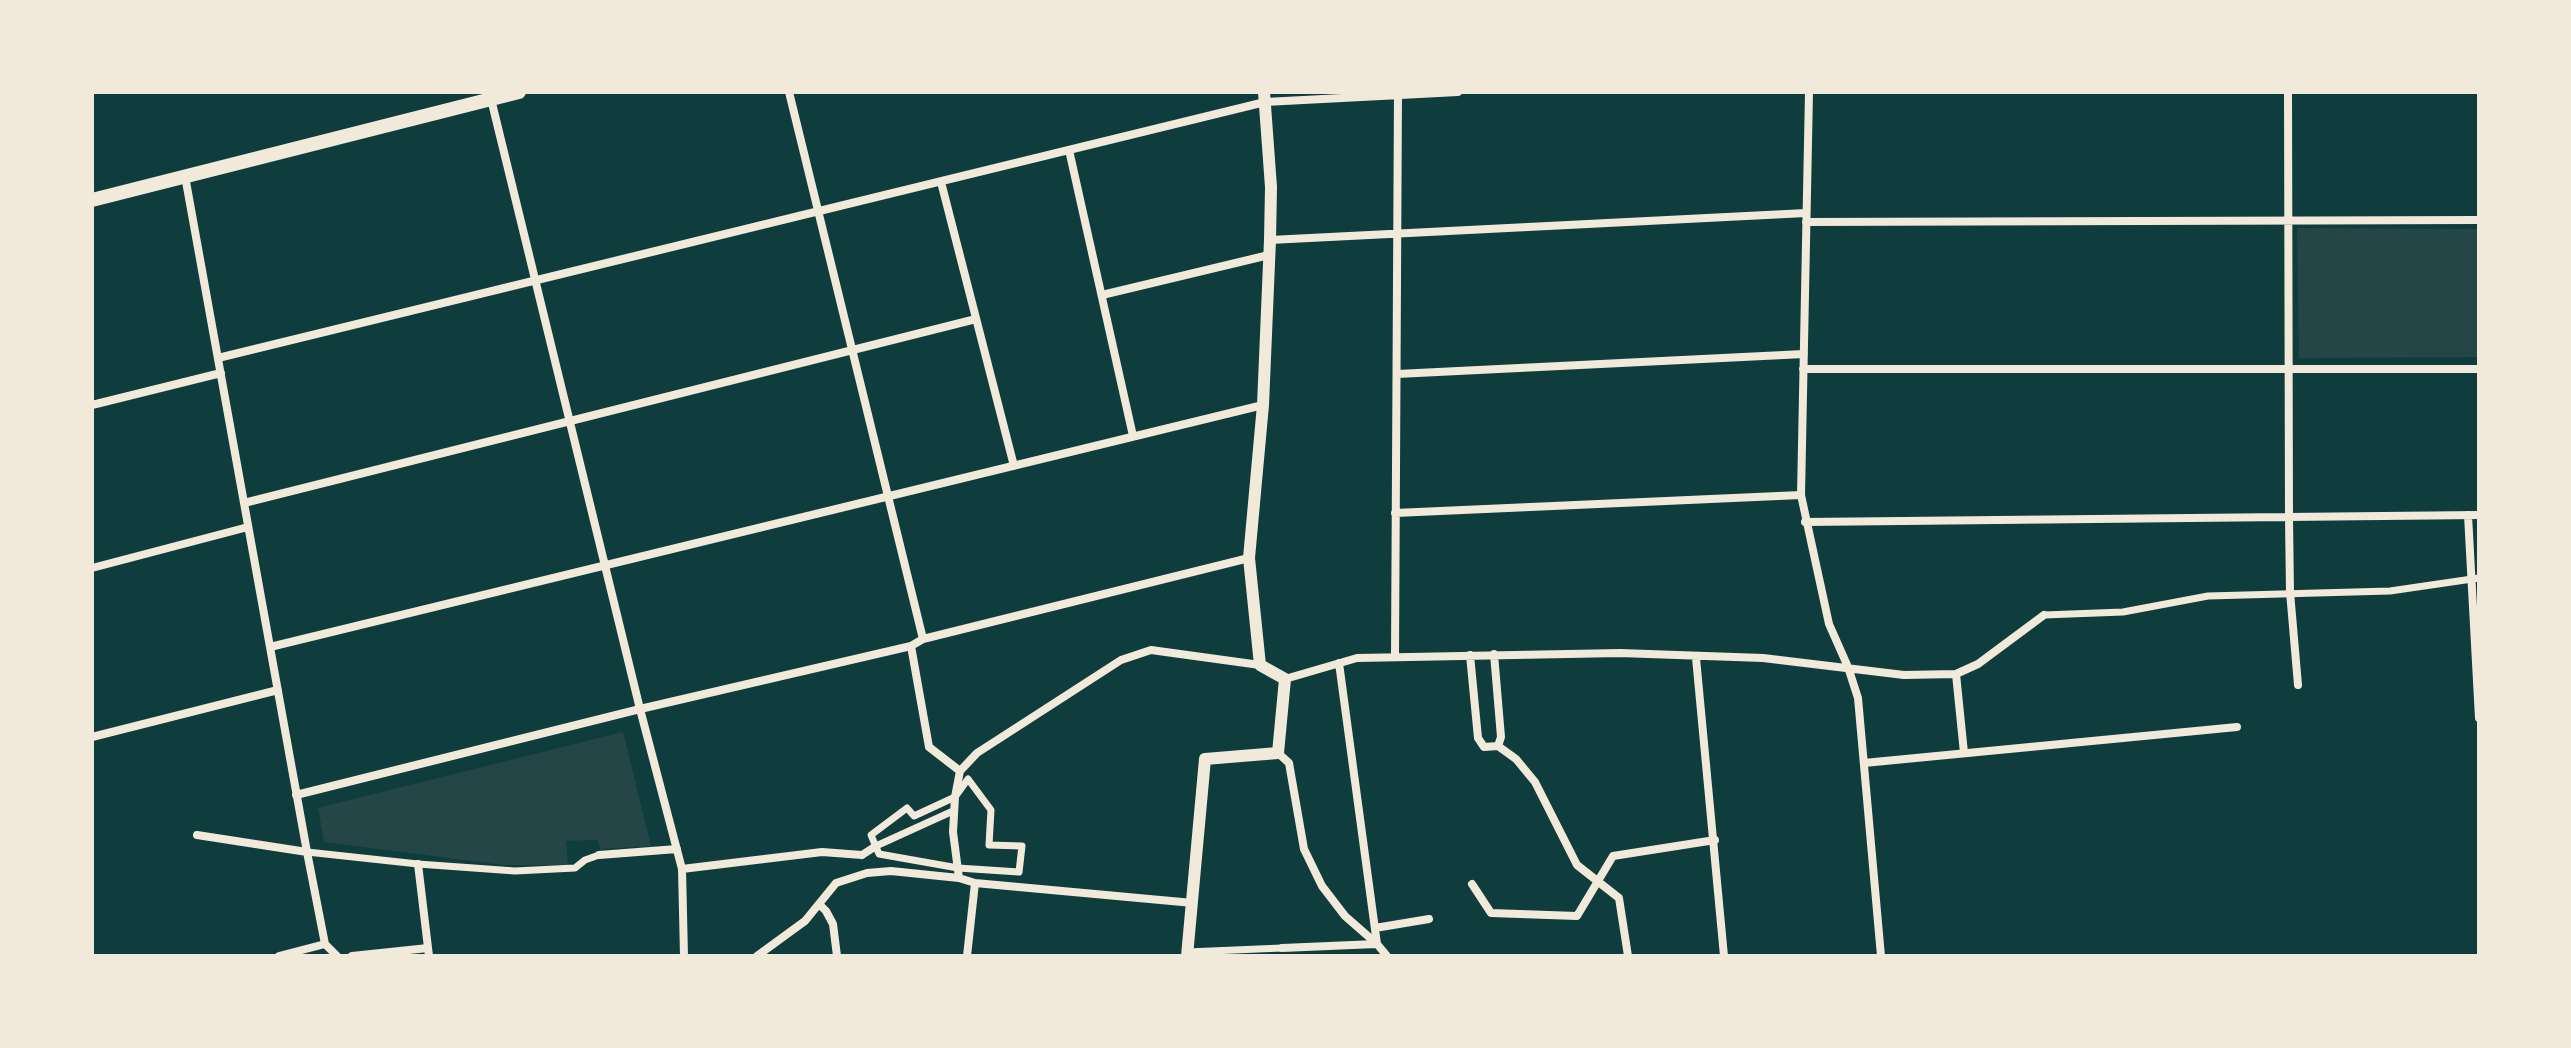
<!DOCTYPE html>
<html>
<head>
<meta charset="utf-8">
<style>
	body { margin:0 }
	#map { position:relative; width:2571px; height:1048px; overflow:hidden; background:#0f3d3e; font-family:"Noto Sans",sans-serif }
	canvas { display:block }
	.frame { position:absolute; inset:0; border:94px solid #f1e9da; pointer-events:none }
</style>
</head>
<body>
<div id="map">
<canvas width="2571" height="1048"></canvas>
<div class="frame"></div>
</div>
<script>
const ctx = document.querySelector('canvas').getContext('2d');
ctx.lineJoin = 'round';
function fill(path, color) {
  ctx.fillStyle = color;
  ctx.fill(path, 'evenodd');
}
function shape(rows) {
  const path = new Path2D();
  for (const r of rows) {
    path.moveTo(r[0], r[1]);
    for (let i = 2; i < r.length; i += 2) path.lineTo(r[i], r[i + 1]);
  }
  return path;
}
function strokePath(path, color, width, dash) {
  ctx.strokeStyle = color;
  ctx.lineWidth = width;
  ctx.lineCap = dash ? 'butt' : 'round';
  ctx.setLineDash(dash || []);
  ctx.stroke(path);
}
const green = shape([
	[2297,228,2479,229,2479,357,2299,358],
	[623,732,651,846,600,849,598,840,566,841,568,865,503,865,324,842,318,808]
]);
const pedestrian = shape([
	[2044,615,2123,612,2208,596,2390,591,2479,578],
	[968,779,991,810,989,845,1022,846,1019,872,958,868,879,854,871,835,907,808,914,816,955,797,968,779],
	[876,846,953,811],
	[307,852,418,864,515,871,575,868,585,860,599,855],
	[1187,952,1282,948]
]);
const minor = shape([
	[789,92,923,639],
	[1809,92,1801,495,1829,624,1848,667,1858,698,1881,956],
	[2288,92,2289,518,2290,592,2298,685],
	[491,99,640,709,682,869,684,956],
	[1069,150,1133,436],
	[185,176,307,852,325,944,337,956],
	[941,182,1014,466],
	[1806,222,2479,220],
	[1270,240,1806,213],
	[1102,295,1269,255],
	[218,358,1265,102,1458,92],
	[1803,369,2479,369],
	[1397,374,1804,354],
	[92,405,221,373],
	[244,503,976,319],
	[1395,513,1801,495],
	[2468,515,2479,718],
	[1805,522,2479,515],
	[92,568,248,527],
	[911,646,929,747,960,771],
	[270,647,1263,405],
	[1494,654,1501,737,1498,746],
	[1470,655,1478,738,1484,747,1498,746,1516,759,1535,782,1577,865,1619,898,1628,956],
	[1395,656,1398,93],
	[1696,658,1724,956],
	[1339,663,1377,944],
	[1956,674,1964,753],
	[1285,679,1357,658,1620,653,1763,658,1904,675,1956,674,1978,664,2044,615],
	[92,737,278,690],
	[1278,753,1289,763,1304,849,1322,886,1345,916,1377,944,1387,956],
	[1864,763,2237,727],
	[296,795,640,709,911,646,923,639,1249,558],
	[197,835,307,852],
	[599,855,677,849],
	[862,855,876,846],
	[418,864,429,956],
	[682,869,822,852,862,855],
	[959,878,953,832,955,797,960,771,977,753,1121,660,1151,650,1260,665],
	[1472,884,1491,913,1577,916,1613,856,1715,840],
	[819,904,826,911,833,924,837,956],
	[1375,928,1429,919],
	[1282,948,1376,944],
	[279,956,325,944],
	[352,956,428,948],
	[757,956,805,921,836,883,867,873,891,871,959,878,975,883,1193,903],
	[967,956,975,883]
]);
const tertiary = shape([
	[1187,956,1205,759,1278,753,1285,679,1260,665,1249,558,1263,405,1270,240,1271,187,1264,92]
]);
const secondary = shape([
	[92,200,519,92]
]);
fill(green, '#244646');
strokePath(pedestrian, '#f1e9da', 7);
strokePath(minor, '#f1e9da', 8);
strokePath(tertiary, '#f1e9da', 12);
strokePath(secondary, '#f1e9da', 14);
</script>
</body>
</html>
